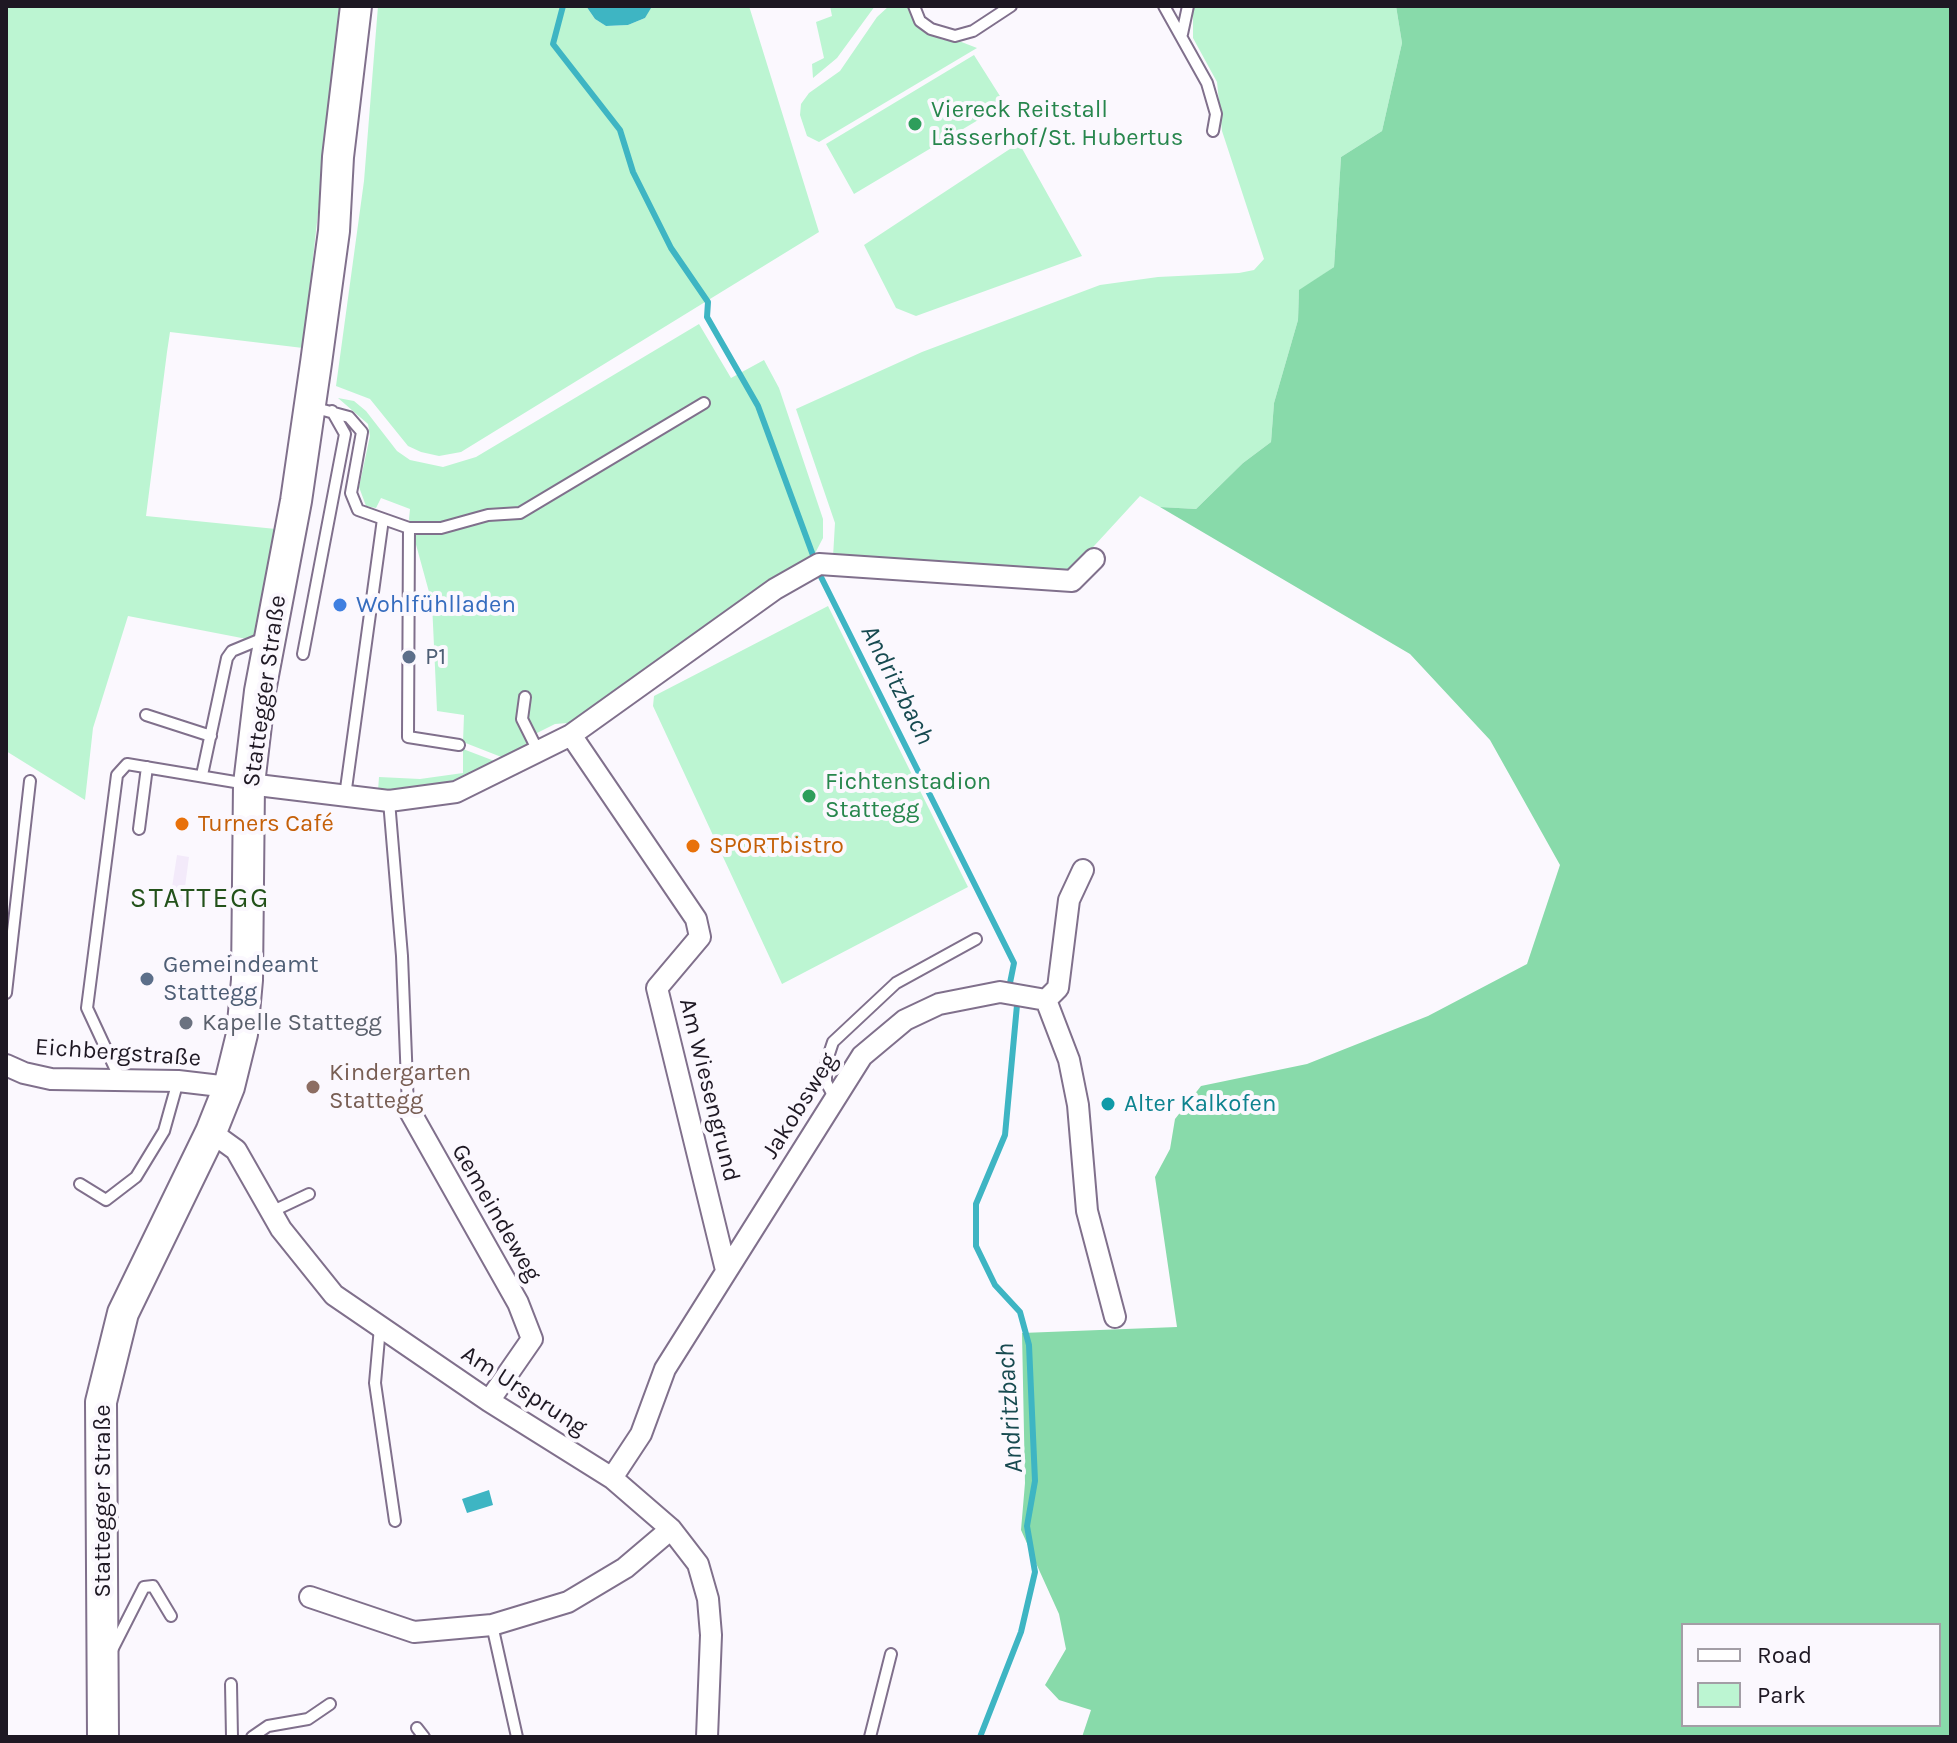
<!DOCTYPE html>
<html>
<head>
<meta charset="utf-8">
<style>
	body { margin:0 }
	#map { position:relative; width:1957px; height:1743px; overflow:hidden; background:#fbf8fe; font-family:Karla,sans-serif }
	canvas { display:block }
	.frame { position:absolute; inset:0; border:8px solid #1e1823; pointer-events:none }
	.legend { position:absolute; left:1681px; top:1623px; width:260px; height:104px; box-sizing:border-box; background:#fbf8fe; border:2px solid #a39ea6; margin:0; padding:10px 14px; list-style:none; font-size:24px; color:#1e1823 }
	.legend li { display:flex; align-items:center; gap:16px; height:40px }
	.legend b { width:40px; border:2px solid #a39ea6 }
</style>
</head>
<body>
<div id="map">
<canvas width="1957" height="1743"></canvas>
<div class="frame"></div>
<ul class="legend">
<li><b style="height:10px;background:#fff"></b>Road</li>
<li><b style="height:22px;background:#bcf5d2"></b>Park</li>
</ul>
</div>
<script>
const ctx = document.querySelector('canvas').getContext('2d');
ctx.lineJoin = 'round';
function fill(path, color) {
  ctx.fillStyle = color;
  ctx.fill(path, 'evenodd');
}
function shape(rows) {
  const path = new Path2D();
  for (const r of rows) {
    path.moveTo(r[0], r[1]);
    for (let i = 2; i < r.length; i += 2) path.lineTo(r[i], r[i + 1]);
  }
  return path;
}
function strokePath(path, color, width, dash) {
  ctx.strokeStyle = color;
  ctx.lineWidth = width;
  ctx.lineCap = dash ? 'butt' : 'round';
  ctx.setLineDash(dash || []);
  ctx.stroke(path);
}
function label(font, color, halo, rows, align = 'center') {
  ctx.font = font + ' Karla,sans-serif';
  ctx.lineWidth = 8;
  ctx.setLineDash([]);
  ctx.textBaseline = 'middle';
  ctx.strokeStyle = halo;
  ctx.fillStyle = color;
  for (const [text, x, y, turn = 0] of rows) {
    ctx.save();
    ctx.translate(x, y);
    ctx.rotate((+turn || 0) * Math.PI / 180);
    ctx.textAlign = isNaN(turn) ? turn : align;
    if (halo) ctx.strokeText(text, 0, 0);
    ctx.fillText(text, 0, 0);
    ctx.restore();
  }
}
const built = shape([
	[177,855,189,857,183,902,170,900]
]);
const green = shape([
	[6,6,341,6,303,348,170,332,167,352,146,516,276,529,258,624,252,640,128,616,93,728,85,800,6,751],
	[378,6,586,6,595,19,606,26,628,25,645,18,650,6,749,6,819,232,461,452,439,456,421,452,408,446,370,399,336,386,364,181],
	[830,6,875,6,837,58,813,78,812,64,824,58,816,22,832,16],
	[889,6,909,6,920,29,943,40,959,41,977,48,819,142,807,136,800,115,801,104,809,93,840,71,877,17],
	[1193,6,1396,6,1402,43,1382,131,1341,157,1334,267,1299,291,1298,320,1274,403,1271,442,1243,463,1196,509,1160,507,1140,496,1072,570,1051,574,833,557,835,523,796,409,922,352,1100,285,1158,277,1239,273,1254,270,1264,259,1222,131,1217,82,1193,38],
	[974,55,1005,104,854,194,826,144],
	[1019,143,1082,256,916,316,896,308,864,245],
	[699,324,731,378,764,360,779,388,823,519,823,538,811,561,580,722,555,724,525,739,529,749,509,760,463,742,464,715,437,711,432,603,409,519,410,509,381,498,376,508,366,506,359,487,370,436,368,424,338,398,354,401,366,411,397,451,410,460,443,467,476,457],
	[828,606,968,887,782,984,653,706,654,696],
	[463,749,505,765,435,790,378,791,379,777,420,779,463,773]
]);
const forest = shape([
	[1396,6,1951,6,1951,1737,1082,1737,1091,1710,1059,1700,1045,1685,1066,1649,1059,1614,1021,1530,1025,1483,1022,1333,1177,1327,1155,1177,1170,1149,1175,1119,1201,1086,1307,1064,1428,1016,1527,964,1560,865,1490,740,1410,654,1160,507,1196,509,1243,463,1271,442,1274,403,1298,320,1299,290,1334,267,1341,157,1382,131,1402,43],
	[1683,1625,1939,1625,1939,1725,1683,1725]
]);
const water = shape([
	[586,6,650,6,651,8,645,18,628,25,606,26,595,19],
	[489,1490,493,1505,467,1513,462,1499]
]);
const stream = shape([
	[563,6,553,44,620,130,633,172,671,248,708,302,707,317,758,406,821,577,1014,963,1010,983,1017,1005,1005,1135,976,1204,976,1246,995,1285,1020,1312,1029,1345,1035,1481,1027,1526,1035,1572,1021,1632,980,1737]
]);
const lane = shape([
	[914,6,920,21,931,29,955,36,973,31,1011,6],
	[1164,6,1207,83,1216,114,1213,131],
	[1182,34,1188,6],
	[312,407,349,417,362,432,351,493,358,510,409,528,408,737,459,745],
	[409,528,441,528,488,515,520,513,704,403],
	[303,654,345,434,332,411],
	[525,697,522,719,538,751],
	[146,715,211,736],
	[202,775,227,658,232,651,266,637],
	[345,796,383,519],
	[389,801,402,956,408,1108],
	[139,829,147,767],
	[6,993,30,781],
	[120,1079,87,1008,117,775,127,764,247,784],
	[835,1099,826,1082,826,1063,833,1042,896,983,976,939],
	[80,1184,106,1200,136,1177,164,1131,178,1081],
	[273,1211,309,1194],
	[380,1327,375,1383,395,1521],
	[492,1625,517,1737],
	[111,1652,144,1587,153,1586,171,1616],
	[231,1684,232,1737],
	[417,1728,424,1737],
	[252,1737,268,1726,308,1719,330,1704],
	[870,1737,891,1654]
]);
const street = shape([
	[571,735,696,919,700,937,657,988,726,1270],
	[249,784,389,801,456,792,571,735,775,589,819,564,1072,581,1094,559],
	[1046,1000,1069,1060,1078,1105,1087,1211,1115,1317],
	[1046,1000,1058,988,1069,900,1083,870],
	[6,1065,24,1073,51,1079,178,1081,229,1087],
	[408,1108,518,1303,532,1339,489,1401],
	[211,1132,236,1150,281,1229,334,1295,489,1401,612,1478,671,1529,698,1564,708,1599,711,1635,707,1737],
	[612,1478,641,1434,665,1369,862,1056,905,1020,939,1004,1000,992,1046,1000],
	[310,1597,414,1632,492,1625,568,1602,625,1568,671,1529]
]);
const secondary = shape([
	[103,1737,101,1402,123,1313,211,1132,229,1087,242,1034,247,980,249,784,260,691,296,501,316,363,334,231,338,157,356,6]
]);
const markers = [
	[915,124,8,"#2e9e5b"],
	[340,605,8,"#3f7fe0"],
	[409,657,8,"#5c6f8a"],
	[809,796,8,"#2e9e5b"],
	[182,824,8,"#e8710a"],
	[693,846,8,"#e8710a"],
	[147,979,8,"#5c6f8a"],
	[186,1023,8,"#6b7280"],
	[313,1087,8,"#8d6e63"],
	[1108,1104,8,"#0f9aa8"]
];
const leisureNames = [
	["Viereck Reitstall",931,110],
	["Lässerhof/St. Hubertus",931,138],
	["Fichtenstadion",825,782],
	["Stattegg",825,810]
];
const shopNames = [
	["Wohlfühlladen",356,605]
];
const serviceNames = [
	["P1",425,657],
	["Gemeindeamt",163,965],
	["Stattegg",163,993]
];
const streetNames = [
	["Stattegger Straße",265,691,-82],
	["Eichbergstraße",118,1053,4],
	["Am Wiesengrund",709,1090,76],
	["Jakobsweg",800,1106,-58],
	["Gemeindeweg",496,1213,60],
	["Am Ursprung",524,1391,33],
	["Stattegger Straße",103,1501,-90]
];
const foodNames = [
	["Turners Café",198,824],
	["SPORTbistro",709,846]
];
const worshipNames = [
	["Kapelle Stattegg",202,1023]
];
const educationNames = [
	["Kindergarten",329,1073],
	["Stattegg",329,1101]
];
const cultureNames = [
	["Alter Kalkofen",1124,1104]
];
const waterNames = [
	["Andritzbach",897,685,63],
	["Andritzbach",1010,1408,-94]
];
const quarterNames = [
	["STATTEGG",200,899]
];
fill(built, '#f3eafa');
fill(green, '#bcf5d2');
fill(forest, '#88daaa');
fill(water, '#3eb5c3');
strokePath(stream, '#3eb5c3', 6);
strokePath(lane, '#80708c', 14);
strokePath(street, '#80708c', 24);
strokePath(secondary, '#80708c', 34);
strokePath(lane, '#fff', 10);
strokePath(street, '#fff', 20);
strokePath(secondary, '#fff', 30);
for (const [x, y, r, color] of markers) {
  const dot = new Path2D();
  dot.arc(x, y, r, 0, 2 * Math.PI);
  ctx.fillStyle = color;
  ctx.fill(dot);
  strokePath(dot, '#fbf8fe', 3);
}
label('24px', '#27864d', '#fbf8fe', leisureNames, 'left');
label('24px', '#366cbe', '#fbf8fe', shopNames, 'left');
label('24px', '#4e5e75', '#fbf8fe', serviceNames, 'left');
label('24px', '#1e1823', '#fbf8fe', streetNames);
label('24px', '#c56008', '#fbf8fe', foodNames, 'left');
label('24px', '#5b616d', '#fbf8fe', worshipNames, 'left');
label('24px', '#785e54', '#fbf8fe', educationNames, 'left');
label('24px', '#0d838f', '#fbf8fe', cultureNames, 'left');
label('italic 26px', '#174a50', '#fbf8fe', waterNames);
ctx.letterSpacing = '2px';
label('28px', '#23521a', '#fbf8fe', quarterNames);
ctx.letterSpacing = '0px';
</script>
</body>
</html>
